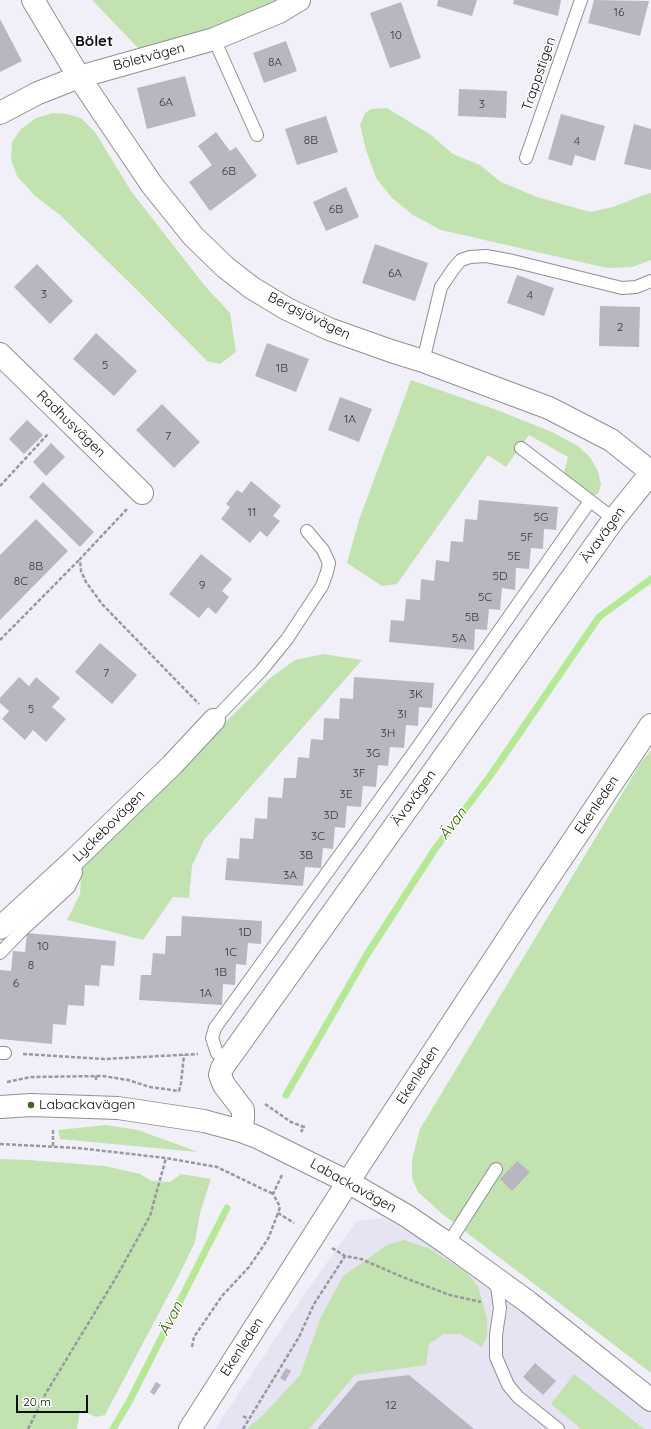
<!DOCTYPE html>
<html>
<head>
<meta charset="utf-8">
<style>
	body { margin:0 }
	#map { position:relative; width:651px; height:1429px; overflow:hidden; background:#f1f0f8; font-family:Quicksand,sans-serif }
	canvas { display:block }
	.scale { position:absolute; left:16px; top:1395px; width:72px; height:18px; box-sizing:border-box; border:2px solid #0d0c0f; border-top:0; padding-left:5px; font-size:12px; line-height:14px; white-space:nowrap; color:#0d0c0f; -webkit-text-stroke:3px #fff; paint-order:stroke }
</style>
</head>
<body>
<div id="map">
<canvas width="651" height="1429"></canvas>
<div class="scale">20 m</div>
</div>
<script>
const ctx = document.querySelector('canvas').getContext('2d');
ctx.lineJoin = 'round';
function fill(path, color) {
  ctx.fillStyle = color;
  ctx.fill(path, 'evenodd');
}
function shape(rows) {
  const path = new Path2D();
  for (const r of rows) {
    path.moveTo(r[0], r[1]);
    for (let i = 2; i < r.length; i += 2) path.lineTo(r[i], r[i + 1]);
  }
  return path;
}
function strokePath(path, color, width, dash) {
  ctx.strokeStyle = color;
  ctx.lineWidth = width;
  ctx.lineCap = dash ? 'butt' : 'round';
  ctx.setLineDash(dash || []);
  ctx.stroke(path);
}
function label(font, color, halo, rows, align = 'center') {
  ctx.font = font + ' Quicksand,sans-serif';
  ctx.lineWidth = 3;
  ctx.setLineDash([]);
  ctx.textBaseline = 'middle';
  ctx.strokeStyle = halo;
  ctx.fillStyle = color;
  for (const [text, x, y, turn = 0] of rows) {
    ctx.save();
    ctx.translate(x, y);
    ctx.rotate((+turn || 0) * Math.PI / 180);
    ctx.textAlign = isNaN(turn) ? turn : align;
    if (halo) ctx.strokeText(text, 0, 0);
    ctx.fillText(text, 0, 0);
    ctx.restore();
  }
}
const built = shape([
	[384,1218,410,1230,474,1269,651,1409,651,1429,215,1429,310,1286,357,1221]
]);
const green = shape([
	[92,0,309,0,297,8,139,49],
	[387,108,431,135,453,154,480,165,501,182,537,197,590,212,613,207,641,196,651,193,651,260,632,267,607,268,441,230,413,215,392,198,376,178,366,150,360,125,365,113,371,109],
	[53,113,67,114,81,118,95,132,131,191,205,286,230,313,236,352,220,364,207,361,137,290,60,215,35,196,17,176,11,159,12,142,21,129,36,118],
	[411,380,497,410,552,432,578,446,590,457,598,471,601,485,598,494,588,496,563,476,568,457,529,435,506,467,488,455,397,584,382,586,347,563,359,520],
	[323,654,362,660,204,840,192,866,189,898,173,897,143,940,67,920,80,894,82,865,270,678,295,660],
	[651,750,651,1373,441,1213,418,1192,412,1178,412,1159,420,1129,640,764],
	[106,1125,138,1130,198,1152,60,1139,58,1130],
	[0,1159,29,1160,105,1166,140,1174,152,1181,170,1182,181,1174,211,1179,200,1213,195,1242,178,1277,105,1415,96,1417,80,1410,77,1429,0,1429],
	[404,1240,428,1248,465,1271,478,1286,487,1318,487,1337,482,1347,460,1334,444,1334,429,1344,426,1365,355,1375,309,1429,247,1429,265,1413,300,1375,321,1317,343,1276,387,1245],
	[574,1374,644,1429,581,1429,551,1404]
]);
const stream = shape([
	[286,1095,366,956,435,849,490,776,599,617,651,579],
	[113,1429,129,1402,227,1208]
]);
const building = shape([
	[438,0,477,0,472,16,437,6],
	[514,0,561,0,558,16,513,4],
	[594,0,649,1,640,36,588,23],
	[401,2,421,58,390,68,370,13],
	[0,19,22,61,0,72],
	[286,41,297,71,264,83,253,53],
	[185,76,196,116,147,129,137,88],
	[459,89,507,91,506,118,458,116],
	[561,114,605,126,595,161,575,155,572,166,548,159],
	[326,116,338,152,297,165,285,129],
	[634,124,651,129,651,170,624,164],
	[216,132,230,151,236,147,257,176,210,211,189,182,212,165,198,146],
	[346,187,359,217,326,231,313,202],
	[375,244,428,263,415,301,362,283],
	[37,264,73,301,50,324,14,287],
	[517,275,554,288,544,316,507,303],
	[600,306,640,307,639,347,599,346],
	[96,333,137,371,114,396,73,359],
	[267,343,309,359,296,392,255,376],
	[340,397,372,409,359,442,328,430],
	[162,404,200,442,174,468,136,430],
	[27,420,43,435,24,454,9,439],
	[51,443,65,457,46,476,33,462],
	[251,481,281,506,273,516,280,521,267,537,260,531,250,543,221,519,230,507,226,504,237,490,242,493],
	[43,482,94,532,80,547,29,497],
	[479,500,558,507,556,530,544,529,543,549,531,548,529,569,516,568,515,590,502,588,500,610,489,609,487,630,475,629,474,650,389,642,391,620,404,621,406,599,420,600,421,579,434,581,436,560,449,562,451,541,463,542,465,519,477,520],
	[36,519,68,551,0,620,0,555],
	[201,554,232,579,222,591,229,597,216,614,208,607,199,618,169,594],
	[100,643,137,675,112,704,75,672],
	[19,677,29,686,36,677,60,698,52,707,66,719,46,742,33,730,25,740,2,719,9,711,0,703,0,698],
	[354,677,434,683,432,708,419,707,418,726,406,725,404,748,390,747,388,766,378,765,376,787,363,786,361,807,347,806,345,828,335,827,333,849,323,848,321,868,305,867,303,886,225,880,227,858,239,859,240,838,253,839,255,818,267,819,268,797,282,798,284,778,296,778,298,757,309,758,311,739,323,740,324,718,339,719,340,698,353,699],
	[182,916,262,921,261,944,248,943,246,965,236,964,235,985,223,984,222,1005,139,1000,141,975,151,975,153,953,165,954,166,936,181,936],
	[27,933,116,941,114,966,101,965,99,986,85,985,84,1006,68,1005,66,1025,53,1024,52,1044,0,1039,0,970,11,971,13,951,25,952],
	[517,1161,530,1172,512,1191,500,1179],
	[535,1363,556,1381,543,1395,523,1377],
	[286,1368,291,1371,285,1381,280,1378],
	[409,1375,474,1429,317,1429,358,1381],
	[156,1382,161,1385,154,1395,150,1392]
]);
const path = shape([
	[0,486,48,434],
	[127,509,80,559,81,571,86,582,102,604,199,704],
	[0,640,80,559],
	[23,1054,105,1059,198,1054],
	[96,1076,96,1081],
	[7,1082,31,1077,103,1076,128,1080,150,1087,179,1091,181,1083,184,1055],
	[265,1104,291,1122,304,1127,301,1132],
	[0,1144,78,1148,166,1158,217,1167,273,1194],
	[53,1146,53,1130],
	[282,1175,273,1194,277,1201,280,1207,278,1213,294,1223],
	[332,1248,345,1256,361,1259,405,1278,450,1295,481,1302],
	[192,1347,194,1337,222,1296,249,1267,268,1239,278,1213],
	[243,1416,248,1419],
	[28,1429,46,1393,117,1276,150,1216,166,1158],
	[243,1429,299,1337,314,1304,345,1256]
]);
const service = shape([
	[214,39,257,135],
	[526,158,581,0],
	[423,361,441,287,454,268,461,260,470,257,486,256,513,261,622,288,636,287,651,281],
	[521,448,614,519],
	[214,720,261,671,287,639,322,586,327,572,329,563,323,550,307,531],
	[0,953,20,932,69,887,76,873,74,860],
	[0,1053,5,1053],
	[228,1059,217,1053,212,1038,215,1028,417,748,590,501],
	[448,1244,496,1169],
	[496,1279,500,1308,496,1335,496,1357,508,1385,518,1397,558,1429]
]);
const minor = shape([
	[33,0,79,77,152,185,193,236,225,267,252,288,287,309,329,329,391,351,423,361,549,408,611,440,651,472],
	[0,113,38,93,79,77,214,39,279,12,299,0],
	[0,354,142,493],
	[0,928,74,860,172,765,214,720],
	[241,1131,243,1119,243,1110,224,1085,220,1075,222,1068,614,519,651,473],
	[348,1182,407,1216,448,1244,528,1302,651,1400]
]);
const tertiary = shape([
	[0,1107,31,1105,118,1108,204,1121,241,1131,257,1137,348,1182],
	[190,1429,348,1182,530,905,651,725]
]);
const markers = [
	[31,1105,4,"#3f6722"]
];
const numberNames = [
	["16",619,12],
	["10",396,35],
	["8A",275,62],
	["6A",166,102],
	["3",482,104],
	["8B",311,140],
	["4",577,141],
	["6B",229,171],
	["6B",336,209],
	["6A",395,273],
	["3",44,294],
	["4",530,295],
	["2",620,327],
	["5",105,365],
	["1B",282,368],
	["1A",350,419],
	["7",168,436],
	["11",252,512],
	["5G",541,517],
	["5F",527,537],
	["5E",514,556],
	["8B",36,566],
	["5D",500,576],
	["8C",21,581],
	["9",202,585],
	["5C",485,597],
	["5B",472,617],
	["5A",459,638],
	["7",106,673],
	["3K",416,694],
	["5",31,709],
	["3I",402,714],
	["3H",388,733],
	["3G",373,753],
	["3F",359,773],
	["3E",346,794],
	["3D",331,815],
	["3C",318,836],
	["3B",306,855],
	["3A",290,875],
	["1D",245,932],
	["10",43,946],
	["1C",231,952],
	["8",31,965],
	["1B",221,972],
	["6",16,983],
	["1A",206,993],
	["12",391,1405]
];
const streetNames = [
	["Böletvägen",149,57,-15],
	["Trappstigen",539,74,-71],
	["Bergsjövägen",309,316,26],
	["Radhusvägen",71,424,44],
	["Ävavägen",603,535,-54],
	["Ävavägen",414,798,-54],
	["Ekenleden",597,805,-56],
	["Lyckebovägen",109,826,-45],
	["Ekenleden",418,1075,-57],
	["Labackavägen",353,1186,29],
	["Ekenleden",242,1347,-57]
];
const poiNames = [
	["Labackavägen",39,1105]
];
const neighbourhoodNames = [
	["Bölet",94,41]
];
const waterNames = [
	["Ävan",453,824,-53],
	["Ävan",171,1319,-63]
];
fill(built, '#e6e4f3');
fill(green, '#c2e3af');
strokePath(stream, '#b6e997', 7);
fill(building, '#b8b7bf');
strokePath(service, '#908f96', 14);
strokePath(minor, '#908f96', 24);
strokePath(tertiary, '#908f96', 24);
strokePath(path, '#99989e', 2.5, [4, 2]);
strokePath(service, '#fff', 12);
strokePath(minor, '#fff', 22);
strokePath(tertiary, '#fff', 22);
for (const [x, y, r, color] of markers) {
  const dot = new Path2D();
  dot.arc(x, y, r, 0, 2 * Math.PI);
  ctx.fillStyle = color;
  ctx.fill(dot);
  strokePath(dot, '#fff', 1.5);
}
label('12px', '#38373b', null, numberNames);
label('14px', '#0d0c0f', '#fff', streetNames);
label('14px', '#0d0c0f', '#fff', poiNames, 'left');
label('bold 15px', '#0d0c0f', '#fff', neighbourhoodNames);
label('italic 15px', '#2e5a01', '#fff', waterNames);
</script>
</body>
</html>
